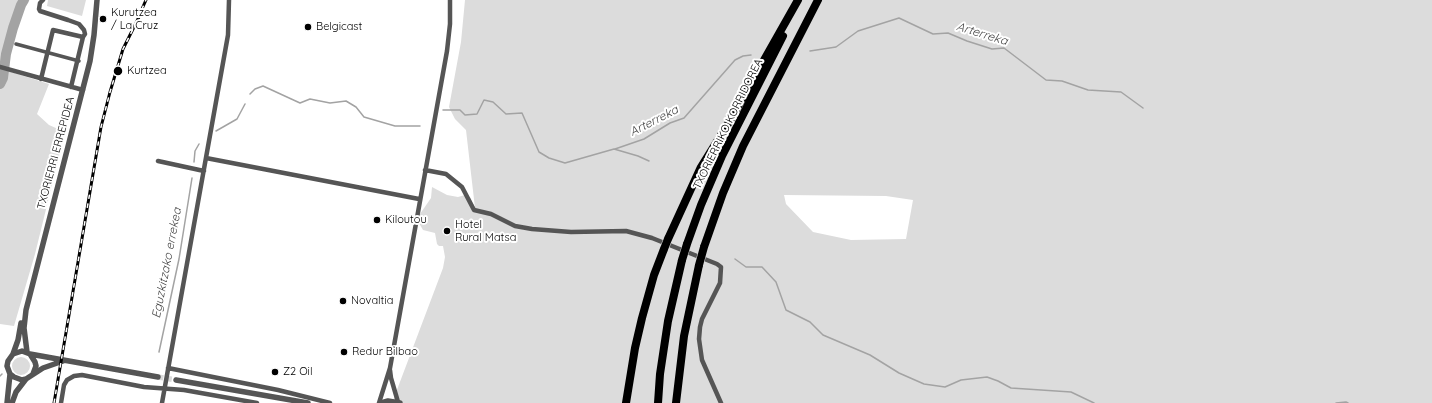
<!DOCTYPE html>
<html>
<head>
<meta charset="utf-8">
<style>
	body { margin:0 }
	canvas { display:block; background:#fff }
</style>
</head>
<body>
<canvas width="1432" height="403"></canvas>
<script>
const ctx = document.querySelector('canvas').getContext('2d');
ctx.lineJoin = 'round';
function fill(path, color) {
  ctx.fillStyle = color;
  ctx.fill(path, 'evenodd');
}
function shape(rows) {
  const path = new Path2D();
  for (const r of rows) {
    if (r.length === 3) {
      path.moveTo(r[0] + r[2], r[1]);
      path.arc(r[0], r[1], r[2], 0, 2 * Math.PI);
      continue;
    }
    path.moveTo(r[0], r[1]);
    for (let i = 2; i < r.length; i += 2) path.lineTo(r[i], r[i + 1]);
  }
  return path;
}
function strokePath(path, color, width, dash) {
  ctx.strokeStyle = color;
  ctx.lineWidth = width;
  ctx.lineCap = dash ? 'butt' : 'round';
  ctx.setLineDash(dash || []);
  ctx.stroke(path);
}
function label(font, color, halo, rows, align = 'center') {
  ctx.font = font + ' Quicksand,sans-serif';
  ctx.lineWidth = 4;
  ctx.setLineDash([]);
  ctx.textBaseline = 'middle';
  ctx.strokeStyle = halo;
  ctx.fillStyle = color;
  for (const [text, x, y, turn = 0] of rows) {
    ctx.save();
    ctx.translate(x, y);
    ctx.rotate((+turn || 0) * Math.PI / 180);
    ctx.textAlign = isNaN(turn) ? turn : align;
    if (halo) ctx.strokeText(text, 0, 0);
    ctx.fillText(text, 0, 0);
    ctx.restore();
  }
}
const green = shape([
	[0,0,30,0,23,4,16,15,7,57,5,70,49,84,37,114,49,125,65,132,35,254,14,326,0,324],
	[48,0,86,0,82,16,47,6],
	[465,0,1432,0,1432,403,392,403,443,268,445,257,443,246,439,246,437,244,435,233,423,230,419,223,420,214,431,198,432,187,447,195,458,197,465,195,470,197,475,208,466,130,455,119,449,107,461,42],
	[784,195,886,196,913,200,906,239,851,240,813,232,786,204],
	[21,366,9]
]);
const stream = shape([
	[810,51,836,47,858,31,899,18,933,34,948,33,967,41,992,49,1004,48,1046,80,1062,81,1088,90,1121,92,1143,108],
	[250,94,255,89,263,86,300,103,310,99,330,103,346,101,356,107,364,117,395,126,420,126],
	[443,110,460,110,465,115,477,114,484,100,493,102,506,114,522,113,539,152,549,158,565,163,614,149,638,156,649,161],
	[216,131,237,119,245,104],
	[615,149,644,139,670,123,684,118,735,60,743,56,751,55],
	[194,162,195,151,199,144],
	[735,259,746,267,762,267,776,282,786,310,810,322,823,335,870,355,899,373,924,384,945,387,961,380,987,377,998,381,1011,388,1071,392,1094,403],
	[159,352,179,259,192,178],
	[0,376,2,374],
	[1336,403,1346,402,1348,403]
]);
const river = shape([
	[0,84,3,78,6,54,13,28,21,5,24,0]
]);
const tertiaryTunnel = shape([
	[158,377,176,380]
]);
const pedestrian = shape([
	[16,44,79,61]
]);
const minor = shape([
	[43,0,40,3,39,9,40,11,68,20,79,24,84,30,85,34,83,37,71,87],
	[0,67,83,90],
	[41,79,53,30,83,37],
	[206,158,419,199],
	[158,161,204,171],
	[425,170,446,174,462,187,474,210,491,214,515,226,532,229,571,232,626,231,652,238,717,264,721,267,720,283,702,319,700,327,699,339,702,360,721,403],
	[168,368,278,390,330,403],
	[390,370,391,378,398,402],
	[61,403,64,385,67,380,74,376,82,375,144,387,184,390,257,403],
	[162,403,228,35,229,0],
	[379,403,390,368,447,51,450,24,450,0]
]);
const tertiary = shape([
	[21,323,18,340,13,354,8,361,7,366,10,374,14,377,22,380,26,379],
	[27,352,24,328,26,310,90,61,94,35,97,0],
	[13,354,22,351,30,354,35,362,36,366,33,374],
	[30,354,158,377],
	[176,380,308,403],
	[7,403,10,374],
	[12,403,16,392,26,379,43,368,63,361],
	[381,403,388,401,400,403]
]);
const motorway = shape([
	[668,239,701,167,729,122,798,0],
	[687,244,701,205,722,156,783,36],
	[704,247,723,193,743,146,818,0],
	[626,403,635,348,642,318,654,275,664,249],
	[658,403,660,374,668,321,682,260],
	[676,403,684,336,699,265]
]);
const rail = shape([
	[138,18,146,0],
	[54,403,101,127,110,92,123,49,141,13]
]);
const motorwayBridge = shape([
	[664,249,668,239],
	[682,260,687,244],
	[699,265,704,247]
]);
const markers = [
	[103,19,4,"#000"],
	[308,27,4,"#000"],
	[118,71,5,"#000"],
	[377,220,4,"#000"],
	[447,231,4,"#000"],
	[343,301,4,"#000"],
	[344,352,4,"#000"],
	[275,372,4,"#000"]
];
const poiNames = [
	["Kurutzea",111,13],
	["/ La Cruz",111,26],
	["Belgicast",316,27],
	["Kurtzea",127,71],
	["Kiloutou",385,220],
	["Hotel",455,225],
	["Rural Matsa",455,238],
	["Novaltia",351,301],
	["Redur Bilbao",352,352],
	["Z2 Oil",283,372]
];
const streetNames = [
	["TXORIERRIKO KORRIDOREA",728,124,-64],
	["TXORIERRI ERREPIDEA",56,153,-75]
];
const waterNames = [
	["Arterreka",982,34,17],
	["Arterreka",654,121,-27],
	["Eguzkitzako errekea",167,263,-79]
];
fill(green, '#dcdcdc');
strokePath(stream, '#a3a3a3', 1.5);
strokePath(river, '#a3a3a3', 10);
strokePath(tertiaryTunnel, '#d9d9d9', 5.5, [5.5, 3]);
strokePath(motorway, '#dbdbdb', 9);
strokePath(pedestrian, '#555', 3.5);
strokePath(minor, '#555', 4.5);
strokePath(tertiary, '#555', 5.5);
strokePath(motorway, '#000', 8);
strokePath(rail, '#000', 3);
strokePath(rail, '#fff', 1.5, [4.5]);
strokePath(motorwayBridge, '#dbdbdb', 9, []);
strokePath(motorwayBridge, '#000', 8);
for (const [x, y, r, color] of markers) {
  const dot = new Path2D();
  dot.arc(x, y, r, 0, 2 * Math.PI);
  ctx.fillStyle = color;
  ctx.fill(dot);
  strokePath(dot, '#fff', 1.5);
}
label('11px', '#000', '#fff', poiNames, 'left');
label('11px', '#000', '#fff', streetNames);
label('italic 12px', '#444', '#fff', waterNames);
</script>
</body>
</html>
